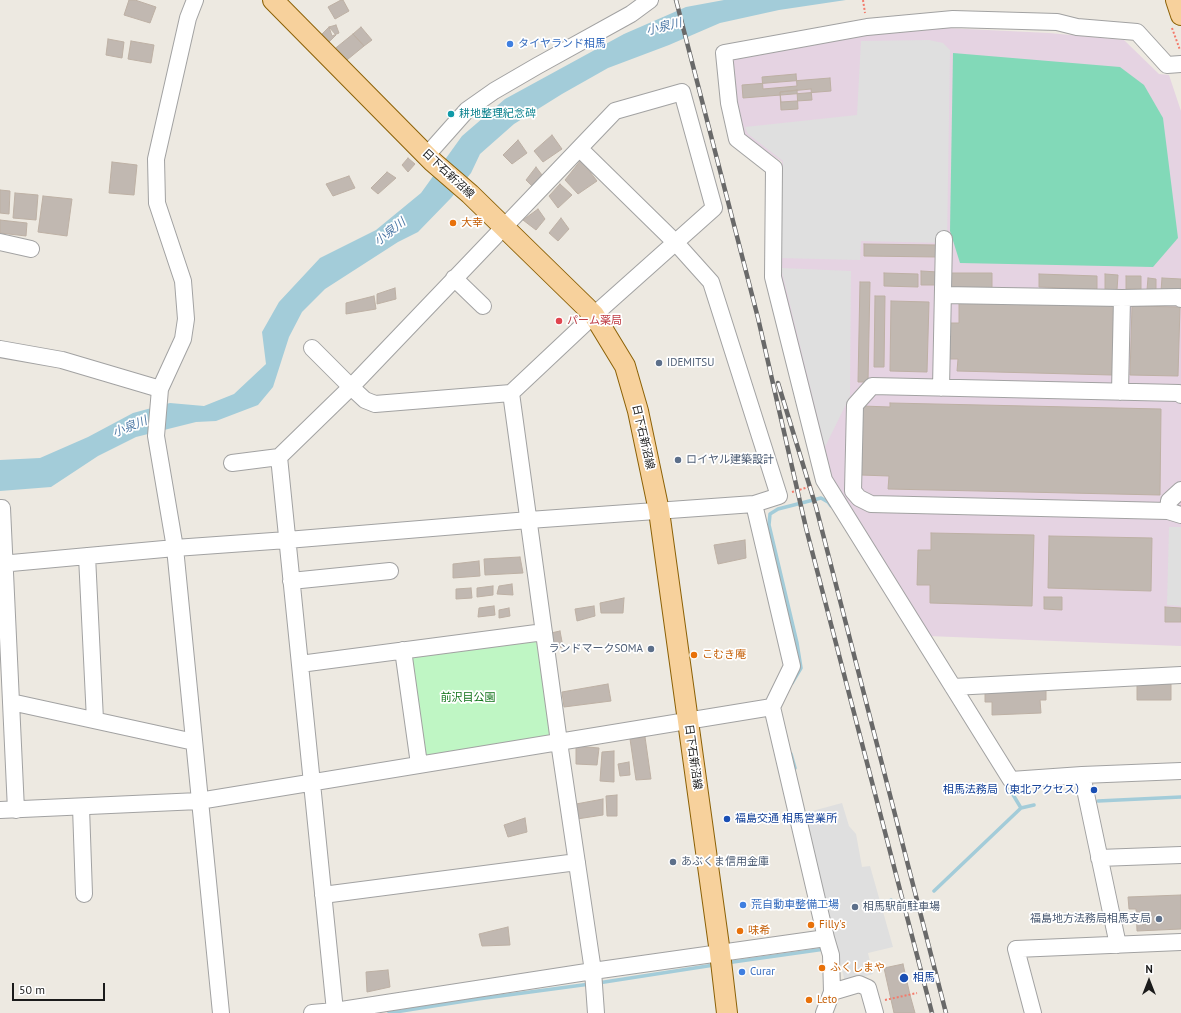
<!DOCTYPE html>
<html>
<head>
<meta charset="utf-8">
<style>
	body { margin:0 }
	#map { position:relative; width:1181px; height:1013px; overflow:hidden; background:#ede9e1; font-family:"PT Sans",sans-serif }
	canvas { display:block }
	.north { position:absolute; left:1129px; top:961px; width:40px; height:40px; -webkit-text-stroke:3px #fff; paint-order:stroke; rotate:0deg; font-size:11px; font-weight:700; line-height:16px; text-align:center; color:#1b1b1b }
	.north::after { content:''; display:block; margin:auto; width:14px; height:18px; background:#1b1b1b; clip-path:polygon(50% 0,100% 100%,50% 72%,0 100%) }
	.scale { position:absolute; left:12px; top:983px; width:93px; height:18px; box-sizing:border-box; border:2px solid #1b1b1b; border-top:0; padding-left:5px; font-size:12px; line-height:14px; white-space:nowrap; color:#1b1b1b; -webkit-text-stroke:3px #fff; paint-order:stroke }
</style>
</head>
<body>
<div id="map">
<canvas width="1181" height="1013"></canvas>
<div class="north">N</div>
<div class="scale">50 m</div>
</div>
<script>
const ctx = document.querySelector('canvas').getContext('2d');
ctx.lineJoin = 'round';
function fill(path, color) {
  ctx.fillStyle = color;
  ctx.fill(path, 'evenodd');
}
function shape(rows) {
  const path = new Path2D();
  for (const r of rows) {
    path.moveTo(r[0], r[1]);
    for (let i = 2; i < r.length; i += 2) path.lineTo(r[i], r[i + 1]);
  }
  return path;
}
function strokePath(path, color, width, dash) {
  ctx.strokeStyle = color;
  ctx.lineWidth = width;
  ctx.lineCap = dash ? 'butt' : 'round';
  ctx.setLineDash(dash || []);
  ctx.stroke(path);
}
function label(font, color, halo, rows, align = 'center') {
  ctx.font = font + ' "PT Sans","Noto Sans JP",sans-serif';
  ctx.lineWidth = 3.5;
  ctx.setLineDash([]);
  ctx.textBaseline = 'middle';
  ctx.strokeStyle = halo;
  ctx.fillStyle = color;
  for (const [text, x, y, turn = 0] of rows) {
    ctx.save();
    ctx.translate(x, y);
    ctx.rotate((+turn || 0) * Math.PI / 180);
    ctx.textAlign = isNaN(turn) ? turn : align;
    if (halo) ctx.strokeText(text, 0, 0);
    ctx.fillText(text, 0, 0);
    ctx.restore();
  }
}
const industrial = shape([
	[946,28,1049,33,1124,40,1159,74,1169,75,1181,111,1181,646,928,636,828,473,780,276,778,256,782,162,745,136,740,126,734,98,732,58,859,36]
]);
const park = shape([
	[536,640,551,734,547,738,428,757,421,752,409,659,413,654]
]);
const pitch = shape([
	[953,53,1120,67,1144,85,1163,118,1178,238,1153,267,960,263,950,231]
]);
const parking = shape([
	[929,40,943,43,950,50,947,243,861,241,860,260,779,258,783,161,748,134,745,127,857,115,861,41],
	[781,268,851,271,850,396,825,447],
	[1169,527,1181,527,1181,606,1167,605],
	[842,803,849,826,856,834,862,867,870,866,893,947,868,953,873,974,845,982,805,813]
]);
const water = shape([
	[724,0,846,0,779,10,720,23,669,45,608,68,562,94,514,124,480,154,471,173,451,198,418,232,398,242,325,289,302,312,289,337,273,387,258,405,216,421,196,422,136,437,98,456,51,487,0,491,0,460,40,458,88,437,133,413,170,403,204,406,234,394,266,364,262,332,279,302,320,258,376,230,421,193,462,136,505,99,624,34,686,7]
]);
const stream = shape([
	[792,683,801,668,797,643,769,525,770,514,778,509,821,498,828,502,831,506],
	[791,754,795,768],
	[1006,783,1021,808],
	[1098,801,1181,797],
	[934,891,1021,808,1034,805],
	[884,906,891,900],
	[726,963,825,949],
	[598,983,714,965],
	[389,1013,478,999,590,984]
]);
const building = shape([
	[129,0,135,0,156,7,150,23,124,15,129,0],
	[341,0,343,0,349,11,335,19,328,7,341,0],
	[336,25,339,33,332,36,329,27,336,25],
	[329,27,336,35,327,44,319,37,329,27],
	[361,27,372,40,364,46,353,34,361,27],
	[353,34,364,46,342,64,332,51,353,34],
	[108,39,124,42,122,58,106,55,108,39],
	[131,41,154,45,151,63,128,59,131,41],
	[796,74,797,86,763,89,762,77,796,74],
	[830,78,831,91,743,98,742,85,830,78],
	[811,89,812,100,781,102,780,92,811,89],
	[797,90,798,109,781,110,780,92,797,90],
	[552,135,562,149,543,162,534,151,552,135],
	[518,140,527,153,512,164,503,155,518,140],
	[408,158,415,164,408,172,402,165,408,158],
	[581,160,597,181,578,194,565,180,581,160],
	[112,162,137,165,134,195,109,193,112,162],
	[536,167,542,175,532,186,526,180,536,167],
	[387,172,396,178,378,194,371,188,387,172],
	[349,176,355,188,333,196,326,184,349,176],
	[560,184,572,195,558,208,549,196,560,184],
	[0,190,10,191,9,214,0,213,0,190],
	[15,193,38,195,36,220,13,218,15,193],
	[43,196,72,199,67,236,38,232,43,196],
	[538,209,545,219,536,230,523,220,538,209],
	[561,218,569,229,558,241,549,233,561,218],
	[0,220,27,223,26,236,0,233,0,220],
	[864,244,937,245,937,257,864,256,864,244],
	[921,271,938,272,938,285,921,285,921,271],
	[884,273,918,274,918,287,884,286,884,273],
	[950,273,992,273,992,288,950,287,950,273],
	[1039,274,1097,276,1097,289,1039,287,1039,274],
	[1105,274,1118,275,1117,290,1105,289,1105,274],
	[1126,276,1141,276,1141,289,1126,289,1126,276],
	[1148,278,1156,279,1156,290,1147,290,1148,278],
	[1162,278,1181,279,1181,291,1161,291,1162,278],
	[860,282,870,282,868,382,858,382,860,282],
	[395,288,396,299,377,304,377,294,395,288],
	[374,296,376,309,346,314,346,303,374,296],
	[875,296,885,296,884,367,874,367,875,296],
	[891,301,929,302,927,372,890,371,891,301],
	[959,303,1114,306,1112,375,957,371,958,359,946,359,947,323,959,323,959,303],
	[1132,306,1180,307,1178,376,1130,375,1132,306],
	[890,403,1161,409,1160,495,888,489,889,476,861,475,862,406,890,407,890,403],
	[931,533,1034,535,1032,606,930,603,930,585,917,585,918,550,931,550,931,533],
	[1049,536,1152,538,1151,591,1048,588,1049,536],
	[745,540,746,558,718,564,714,545,745,540],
	[520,557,523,573,485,575,484,559,520,557],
	[479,561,480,576,453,578,453,564,479,561],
	[512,584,513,595,497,594,499,586,512,584],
	[493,586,493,595,477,597,477,588,493,586],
	[471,588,472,598,456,599,456,589,471,588],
	[1044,597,1062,597,1062,610,1044,609,1044,597],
	[624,598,623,613,601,613,600,603,624,598],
	[494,606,495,615,478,617,479,608,494,606],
	[594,606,595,616,577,621,575,609,594,606],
	[1165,607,1181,608,1181,622,1165,622,1165,607],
	[509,608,510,616,499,618,499,610,509,608],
	[560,631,563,647,552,648,551,633,560,631],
	[1137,681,1171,681,1171,700,1137,700,1137,681],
	[608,684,611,701,564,707,562,692,608,684],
	[1046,690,1046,700,1040,700,1041,713,992,715,992,702,985,702,985,692,1046,690],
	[645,737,651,779,636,780,630,739,645,737],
	[576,746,599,748,597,765,576,764,576,746],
	[614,751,614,782,600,781,602,752,614,751],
	[629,762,630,775,620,776,618,764,629,762],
	[617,795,617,816,607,816,606,796,617,795],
	[603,799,603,815,577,819,576,804,603,799],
	[525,818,527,832,508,837,504,825,525,818],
	[1181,895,1181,929,1137,931,1136,909,1129,909,1128,897,1181,895],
	[508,927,510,945,482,946,479,934,508,927],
	[903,964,910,995,915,1013,894,1013,884,968,903,964],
	[388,970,390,987,367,992,366,972,388,970]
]);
const path = shape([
	[863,0,865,13],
	[1172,28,1180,50],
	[792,492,812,486],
	[885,1000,917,993]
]);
const minor = shape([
	[1181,64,1167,65,1137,32,1077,27,1057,22,953,19,867,27,724,53,729,103,737,139,774,168,773,277,824,480,1011,780,1082,775,1181,771],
	[580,149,676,243,711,282,779,496,754,504],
	[427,155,467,110,494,91,537,66,631,14,650,0],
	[0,242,31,249],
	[454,278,483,306],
	[943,295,1122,298,1179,297,1181,299],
	[312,348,351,387,365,400,375,404,511,393],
	[0,349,62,360,160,389,156,436,175,548,221,1013],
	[941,388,944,239],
	[160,389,183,339,186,319,183,281,157,203,156,159,188,18,195,0],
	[1120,392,1122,298],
	[232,463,279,457],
	[1181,490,1169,501,1168,511,1181,515],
	[0,508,2,508,16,810],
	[1168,511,871,504,859,498,853,491,855,405,872,386,1179,393,1181,395],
	[87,556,95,720],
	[0,564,175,548,287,540,529,520,754,504,792,666,772,707,826,938,593,971,335,1011,312,1013],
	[291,581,390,571],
	[403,650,419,764],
	[300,664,544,632],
	[953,687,1181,675],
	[11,702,194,742],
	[1082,775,1118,945],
	[81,807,84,894],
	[0,810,199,801,772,707],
	[1099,858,1181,855],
	[323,895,577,862],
	[826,938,831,955,832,992],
	[335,1011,279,457,351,387,615,111,682,92,714,208,594,315,511,393,559,742,593,971,596,1013],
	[824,1013,832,992,859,984,868,988,875,1013],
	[1033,1013,1016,949,1181,942]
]);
const major = shape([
	[273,0,433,162,470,194,594,315,625,366,638,411,659,511,720,953,727,1013],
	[1176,0,1181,15]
]);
const rail = shape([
	[676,0,758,318,806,528,932,1013],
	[778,383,816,507,946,1013]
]);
const markers = [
	[510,44,4,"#3f7fe0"],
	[451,114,4,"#0f9aa8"],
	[453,223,4,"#e8710a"],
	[559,321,4,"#e0444e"],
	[659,363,4,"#5c6f8a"],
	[678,460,4,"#5c6f8a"],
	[651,649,4,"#5c6f8a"],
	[694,655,4,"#e8710a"],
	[1094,790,4,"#1a4fb4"],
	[727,819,4,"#1a4fb4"],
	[673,862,4,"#5c6f8a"],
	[743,905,4,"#3f7fe0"],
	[855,907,4,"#5c6f8a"],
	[1159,919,4,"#5c6f8a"],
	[811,925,4,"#e8710a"],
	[740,931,4,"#e8710a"],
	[822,968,4,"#e8710a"],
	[742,972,4,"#3f7fe0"],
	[904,978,5,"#1a4fb4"],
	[809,1000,4,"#e8710a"]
];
const shopNames = [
	["タイヤランド相馬",518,44],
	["荒自動車整備工場",751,905],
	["Curar",750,972]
];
const cultureNames = [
	["耕地整理紀念碑",459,114]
];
const streetNames = [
	["日下石新沼線",448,174,43],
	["日下石新沼線",643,437,77],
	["日下石新沼線",693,757,82]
];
const foodNames = [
	["大幸",461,223],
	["こむき庵",702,655],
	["Filly's",819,925],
	["味希",748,931],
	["ふくしまや",830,968],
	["Leto",817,1000]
];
const healthNames = [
	["パーム薬局",567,321]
];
const serviceNames = [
	["IDEMITSU",667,363],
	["ロイヤル建築設計",686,460],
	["ランドマークSOMA",643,649,"right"],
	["あぶくま信用金庫",681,862],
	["相馬駅前駐車場",863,907],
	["福島地方法務局相馬支局",1151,919,"right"]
];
const parkNames = [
	["前沢目公園",468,698]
];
const transitNames = [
	["相馬法務局（東北アクセス）",1086,790,"right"],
	["福島交通 相馬営業所",735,819],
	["相馬",913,978]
];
const waterNames = [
	["小泉川",664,27,-14],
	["小泉川",390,232,-38],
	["小泉川",130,427,-22]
];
fill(industrial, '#e5d3e2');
fill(park, '#bff6c4');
fill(pitch, '#82d9b8');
fill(parking, '#dfdfdf');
fill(water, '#a3ccd9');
strokePath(stream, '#a3ccd9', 3.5);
fill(building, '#c1b8b1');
strokePath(building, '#bdb0a4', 1);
strokePath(minor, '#a2a2a2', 18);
strokePath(major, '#8c6106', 22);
strokePath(path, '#f37b6c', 2, [2, 2]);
strokePath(minor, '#fff', 16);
strokePath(major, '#f7d19c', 20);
strokePath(rail, '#696969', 4.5);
strokePath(rail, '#fff', 3, [9]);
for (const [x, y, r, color] of markers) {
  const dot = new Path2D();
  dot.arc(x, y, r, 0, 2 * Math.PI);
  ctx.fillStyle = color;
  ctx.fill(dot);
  strokePath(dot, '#fff', 1.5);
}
label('11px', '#366cbe', '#fff', shopNames, 'left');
label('11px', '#0d838f', '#fff', cultureNames, 'left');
label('11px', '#1b1b1b', '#fff', streetNames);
label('11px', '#c56008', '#fff', foodNames, 'left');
label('11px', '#be3a42', '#fff', healthNames, 'left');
label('11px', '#4e5e75', '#fff', serviceNames, 'left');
label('11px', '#107319', '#fff', parkNames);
label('11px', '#164399', '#fff', transitNames, 'left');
label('italic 12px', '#4d79a6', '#fff', waterNames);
</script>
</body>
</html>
